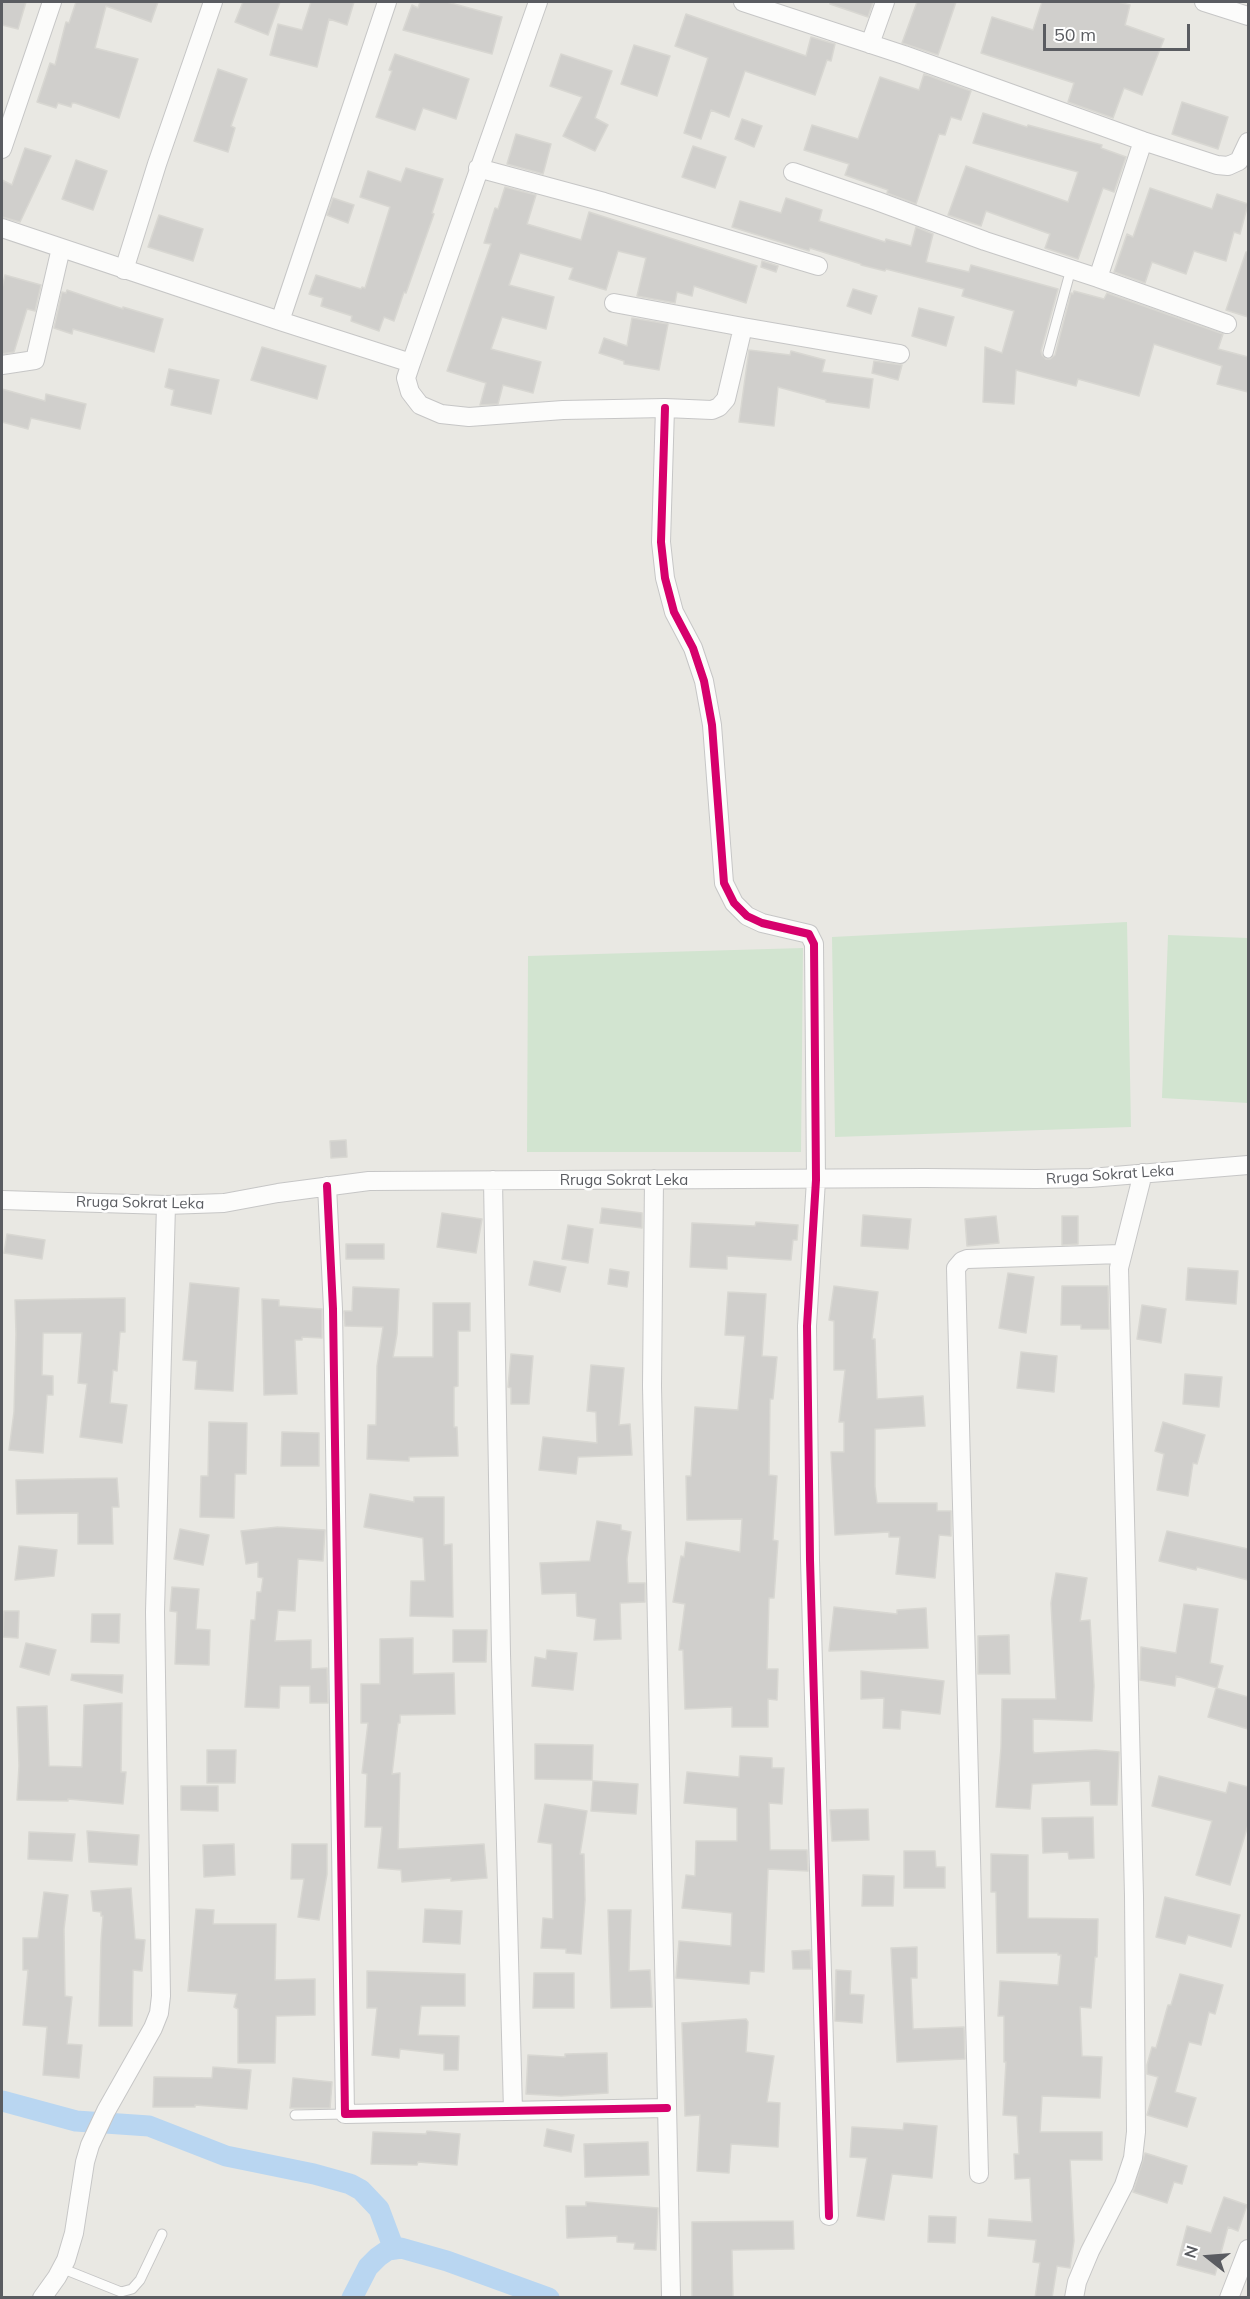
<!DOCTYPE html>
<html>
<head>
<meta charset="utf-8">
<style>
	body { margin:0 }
	#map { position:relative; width:1250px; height:2299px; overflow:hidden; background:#e9e8e3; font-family:Mulish,sans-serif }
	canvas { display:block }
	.frame { position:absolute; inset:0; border:3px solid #5a5c61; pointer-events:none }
	.north { position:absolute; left:1178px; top:2227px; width:60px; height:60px; -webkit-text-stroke:4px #fff; paint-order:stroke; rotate:287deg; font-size:16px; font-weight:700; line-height:24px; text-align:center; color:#5a5c61 }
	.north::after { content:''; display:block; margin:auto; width:21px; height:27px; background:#5a5c61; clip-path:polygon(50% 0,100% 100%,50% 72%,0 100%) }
	.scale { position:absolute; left:1043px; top:24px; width:147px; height:27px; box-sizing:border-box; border:3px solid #5a5c61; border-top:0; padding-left:8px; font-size:18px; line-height:21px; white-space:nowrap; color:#5a5c61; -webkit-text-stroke:4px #fff; paint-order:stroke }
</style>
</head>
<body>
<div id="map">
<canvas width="1250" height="2299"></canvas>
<div class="frame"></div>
<div class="north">N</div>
<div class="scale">50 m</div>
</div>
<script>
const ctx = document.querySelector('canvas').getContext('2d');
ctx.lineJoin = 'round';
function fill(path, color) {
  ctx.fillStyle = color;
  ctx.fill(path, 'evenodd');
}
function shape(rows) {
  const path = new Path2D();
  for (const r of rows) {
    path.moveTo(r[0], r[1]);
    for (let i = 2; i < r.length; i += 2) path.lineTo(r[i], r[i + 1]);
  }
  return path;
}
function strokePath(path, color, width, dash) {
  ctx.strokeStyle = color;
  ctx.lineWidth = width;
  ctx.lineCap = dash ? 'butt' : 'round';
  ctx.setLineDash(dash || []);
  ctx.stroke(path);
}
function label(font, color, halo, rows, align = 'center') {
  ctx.font = font + ' Mulish,sans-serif';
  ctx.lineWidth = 5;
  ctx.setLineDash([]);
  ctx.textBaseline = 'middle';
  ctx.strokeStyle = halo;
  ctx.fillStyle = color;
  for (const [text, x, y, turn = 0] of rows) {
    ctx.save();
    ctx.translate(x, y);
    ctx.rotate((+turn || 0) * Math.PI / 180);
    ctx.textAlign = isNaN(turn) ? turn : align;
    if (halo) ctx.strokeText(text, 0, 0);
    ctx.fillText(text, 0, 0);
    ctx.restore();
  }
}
const green = shape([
	[1127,922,1131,1127,835,1137,832,937],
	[1168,935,1248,938,1248,1103,1162,1098],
	[803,948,801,1152,527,1152,528,956]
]);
const canal = shape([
	[2,2101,76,2121,149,2126,226,2156,314,2174,350,2184,361,2190,379,2209,394,2249],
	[352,2298,368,2267,378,2257,388,2250,401,2248,447,2261,549,2298]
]);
const building = shape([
	[2,2,26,2,18,29,2,25,2,2],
	[76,2,158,2,151,22,106,6,95,48,138,59,119,118,75,103,72,103,71,107,58,103,56,108,37,102,50,63,55,65,66,22,69,23,76,2],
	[243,2,280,2,268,35,235,22,243,2],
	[311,2,354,2,347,25,329,19,317,67,270,55,278,24,302,30,311,2],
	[420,2,447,2,502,17,492,54,403,30,412,5,418,8,420,2],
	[830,2,873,2,868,17,830,4,830,2],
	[917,2,956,2,938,55,902,43,917,2],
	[1042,2,1118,2,1130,5,1125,25,1164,39,1142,95,1124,88,1113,118,1068,102,1074,83,981,53,992,17,1033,30,1042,2],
	[686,14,806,56,811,37,835,44,831,61,827,60,815,95,745,71,729,117,711,110,701,139,684,133,708,58,675,46,686,14],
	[634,45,670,56,657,96,621,84,634,45],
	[395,54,469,79,456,119,423,108,415,130,376,117,392,71,389,70,395,54],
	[561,54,612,71,595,118,608,125,595,151,563,136,582,97,550,86,561,54],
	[218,69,247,79,231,126,235,128,228,152,194,141,218,69],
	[924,74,971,91,961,120,951,117,945,135,939,134,916,204,887,193,888,190,845,175,849,164,804,150,812,125,858,139,880,77,919,90,924,74],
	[1182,102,1228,117,1218,149,1172,134,1182,102],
	[983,113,1027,127,1028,125,1102,145,1101,148,1126,157,1114,192,1103,188,1078,259,1045,248,1050,234,986,211,981,226,948,215,966,166,1068,202,1078,172,973,143,983,113],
	[742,119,762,126,754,147,735,139,742,119],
	[516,134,551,144,543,174,507,164,516,134],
	[693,146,726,157,715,188,682,177,693,146],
	[25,148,51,156,20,222,2,217,2,180,12,185,25,148],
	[76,160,107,171,93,210,62,199,76,160],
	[406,168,443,179,432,213,434,214,406,293,404,292,394,321,384,317,379,331,351,321,352,316,321,306,323,298,309,294,316,275,361,289,362,287,365,288,390,207,360,197,368,171,401,182,406,168],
	[505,187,536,195,527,224,581,240,589,212,757,266,746,303,694,286,692,296,677,292,675,303,637,296,646,258,618,251,606,290,569,279,573,268,520,253,509,285,554,297,546,329,502,317,491,349,541,362,533,393,503,385,498,404,480,405,486,383,447,371,491,244,484,243,495,208,498,209,505,187],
	[1150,188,1212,209,1217,194,1248,204,1240,234,1234,232,1226,261,1194,251,1186,274,1152,262,1145,283,1114,272,1127,234,1133,237,1150,188],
	[333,198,354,205,348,223,327,215,333,198],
	[786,198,822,210,819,221,885,242,886,239,911,246,916,227,933,234,926,262,969,272,971,265,1058,289,1041,351,1042,355,1046,359,1050,359,1055,355,1071,293,1073,294,1074,291,1104,299,1107,293,1223,334,1218,349,1248,357,1248,392,1217,384,1222,366,1154,344,1139,396,1078,379,1076,386,1016,370,1014,404,983,402,985,347,1002,353,1014,311,962,296,964,289,886,269,885,271,861,265,861,264,810,248,809,251,732,227,740,201,781,213,786,198],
	[159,215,203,229,193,261,148,247,159,215],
	[1246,252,1248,252,1248,317,1226,310,1246,252],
	[762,261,778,266,776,272,761,267,762,261],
	[5,275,41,285,35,311,27,309,14,352,2,354,2,288,5,275],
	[853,289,877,296,871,314,847,306,853,289],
	[67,290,123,309,123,307,163,319,154,352,73,329,72,334,54,328,62,292,66,293,67,290],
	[919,308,954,317,946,346,912,336,919,308],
	[632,318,668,324,659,370,624,364,624,361,599,353,604,338,627,346,632,318],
	[262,347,326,366,317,399,251,380,262,347],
	[749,350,790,355,791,351,825,360,822,372,873,379,869,408,826,402,826,400,778,387,774,426,739,422,749,350],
	[874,361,902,365,898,380,872,373,874,361],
	[169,369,219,380,211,414,171,405,174,390,165,387,169,369],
	[2,389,45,401,46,394,86,404,80,429,31,418,28,429,2,422,2,389],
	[346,1140,347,1157,331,1158,330,1141,346,1140],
	[602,1208,642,1213,642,1228,600,1223,602,1208],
	[442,1213,482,1219,476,1253,437,1247,442,1213],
	[863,1215,911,1219,908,1249,861,1246,863,1215],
	[996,1216,999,1243,967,1246,965,1219,996,1216],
	[1062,1216,1078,1216,1078,1244,1062,1245,1062,1216],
	[756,1222,798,1225,797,1240,793,1240,791,1260,727,1256,727,1269,690,1267,692,1223,755,1226,756,1222],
	[568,1225,593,1229,588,1263,562,1259,568,1225],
	[7,1234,45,1240,42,1259,4,1253,7,1234],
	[346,1244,384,1244,384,1259,346,1259,346,1244],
	[534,1261,566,1267,560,1292,529,1285,534,1261],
	[1188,1268,1238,1271,1236,1304,1186,1300,1188,1268],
	[610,1269,629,1272,627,1287,608,1284,610,1269],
	[1008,1273,1034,1277,1026,1333,999,1328,1008,1273],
	[190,1283,239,1288,233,1391,195,1389,197,1361,183,1360,190,1283],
	[834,1286,878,1292,872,1339,875,1339,877,1399,923,1396,925,1426,875,1429,875,1487,877,1503,937,1503,937,1511,951,1511,951,1536,939,1535,935,1578,896,1574,900,1537,889,1537,889,1532,835,1535,831,1452,844,1452,844,1422,839,1422,845,1370,834,1370,834,1321,829,1320,834,1286],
	[1062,1286,1108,1286,1109,1329,1081,1329,1081,1325,1061,1325,1062,1286],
	[353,1287,399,1289,397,1334,393,1357,433,1357,433,1303,470,1303,470,1331,458,1331,458,1386,454,1387,454,1427,457,1427,458,1456,409,1457,409,1461,367,1459,368,1425,376,1425,377,1366,383,1327,345,1326,344,1311,352,1311,353,1287],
	[728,1292,766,1294,762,1356,777,1357,773,1399,770,1399,769,1475,777,1476,773,1540,778,1541,774,1598,769,1598,767,1669,778,1669,777,1700,768,1699,768,1727,732,1727,732,1707,685,1709,683,1650,679,1650,685,1604,673,1602,681,1556,684,1557,686,1542,740,1552,742,1519,687,1520,686,1476,691,1476,695,1407,738,1410,745,1336,725,1335,728,1292],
	[125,1298,125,1332,120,1332,117,1371,113,1370,110,1403,127,1405,122,1443,80,1437,87,1384,78,1383,82,1333,43,1333,42,1375,53,1376,53,1395,47,1395,43,1453,9,1450,14,1412,16,1334,15,1300,125,1298],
	[262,1299,279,1300,279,1306,322,1309,322,1338,302,1337,302,1340,295,1340,297,1394,264,1395,262,1299],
	[1142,1305,1166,1309,1161,1343,1137,1339,1142,1305],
	[1021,1352,1057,1356,1054,1392,1017,1388,1021,1352],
	[511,1354,533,1356,529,1404,511,1404,511,1388,508,1387,511,1354],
	[591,1365,624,1368,619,1425,630,1424,632,1455,578,1457,576,1474,539,1470,543,1437,597,1443,596,1412,587,1411,591,1365],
	[1185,1374,1222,1377,1219,1407,1183,1404,1185,1374],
	[209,1422,247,1423,246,1474,235,1474,234,1518,200,1517,201,1476,208,1476,209,1422],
	[1163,1422,1205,1435,1197,1464,1193,1463,1188,1496,1157,1490,1164,1454,1155,1451,1163,1422],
	[282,1432,319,1433,319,1466,281,1466,282,1432],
	[117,1478,119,1507,112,1507,113,1544,78,1544,78,1513,17,1514,16,1480,117,1478],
	[370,1494,414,1502,414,1497,444,1497,444,1545,452,1544,453,1617,410,1616,411,1581,425,1581,423,1538,364,1527,370,1494],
	[597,1521,621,1525,621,1530,631,1532,627,1559,628,1583,645,1583,645,1602,620,1603,621,1639,594,1640,596,1619,577,1616,576,1593,542,1594,540,1563,590,1561,597,1521],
	[278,1527,325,1530,323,1561,298,1559,295,1611,278,1610,275,1641,311,1640,311,1669,327,1668,328,1703,310,1703,310,1686,280,1686,279,1708,245,1707,251,1620,255,1620,257,1592,261,1592,263,1578,258,1577,258,1562,246,1564,241,1531,278,1527],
	[180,1529,209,1535,203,1565,174,1559,180,1529],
	[1167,1531,1248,1549,1248,1580,1197,1567,1196,1570,1159,1561,1167,1531],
	[19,1546,57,1550,54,1576,15,1580,19,1546],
	[1056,1573,1087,1578,1080,1621,1090,1620,1094,1686,1092,1721,1033,1719,1033,1750,1034,1753,1096,1750,1119,1752,1117,1805,1091,1805,1090,1781,1032,1784,1030,1809,996,1807,1001,1748,1002,1699,1056,1699,1051,1603,1056,1573],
	[172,1587,199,1589,196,1629,210,1630,209,1665,175,1664,177,1612,170,1611,172,1587],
	[1184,1604,1218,1609,1210,1663,1223,1666,1217,1688,1176,1676,1175,1686,1140,1680,1141,1647,1176,1653,1184,1604],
	[834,1607,897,1614,897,1610,926,1608,928,1648,829,1651,834,1607],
	[4,1611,19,1611,18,1638,3,1637,4,1611],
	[92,1614,120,1614,119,1643,91,1642,92,1614],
	[453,1630,487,1630,486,1662,453,1662,453,1630],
	[1009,1635,1010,1674,978,1674,978,1636,1009,1635],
	[413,1638,413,1674,454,1673,455,1714,400,1715,400,1723,398,1723,392,1774,400,1773,398,1849,484,1844,487,1878,451,1881,451,1878,402,1882,401,1870,378,1868,382,1827,365,1827,367,1774,362,1773,368,1723,361,1723,361,1684,380,1684,380,1639,413,1638],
	[26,1643,56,1650,49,1675,20,1667,26,1643],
	[547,1650,577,1653,573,1690,532,1686,535,1657,546,1659,547,1650],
	[861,1671,944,1681,940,1714,901,1710,900,1729,883,1728,884,1698,861,1699,861,1671],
	[72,1674,123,1675,122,1693,71,1680,72,1674],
	[1216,1688,1248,1697,1248,1729,1208,1717,1216,1688],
	[122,1703,121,1772,126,1772,123,1804,68,1799,68,1801,17,1800,19,1766,17,1707,47,1706,49,1766,82,1767,84,1705,122,1703],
	[535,1744,593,1745,592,1780,535,1779,535,1744],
	[207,1750,236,1750,235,1783,207,1783,207,1750],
	[740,1756,772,1758,772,1768,784,1768,782,1804,769,1803,770,1850,807,1850,808,1871,768,1869,764,1972,750,1971,749,1984,676,1978,679,1941,731,1946,732,1913,682,1908,686,1875,695,1876,696,1841,737,1841,737,1808,684,1803,687,1772,739,1777,740,1756],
	[1159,1776,1226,1793,1229,1782,1248,1787,1248,1825,1230,1885,1196,1875,1212,1821,1152,1806,1159,1776],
	[593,1781,638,1784,636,1814,591,1811,593,1781],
	[181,1786,218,1786,218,1811,181,1810,181,1786],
	[545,1804,587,1811,580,1854,584,1854,585,1900,581,1954,566,1953,566,1949,541,1948,543,1918,553,1919,552,1844,538,1842,545,1804],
	[868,1809,869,1840,832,1841,830,1810,868,1809],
	[1093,1817,1094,1858,1069,1859,1068,1852,1043,1853,1042,1818,1093,1817],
	[87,1831,139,1835,137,1865,89,1862,87,1831],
	[29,1832,75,1834,72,1861,28,1859,29,1832],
	[234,1844,235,1875,204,1877,203,1845,234,1844],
	[292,1844,327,1844,327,1874,319,1920,298,1917,304,1879,291,1879,292,1844],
	[904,1851,935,1851,936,1867,945,1867,945,1888,904,1888,904,1851],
	[991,1854,1028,1855,1028,1918,1098,1919,1097,1957,1095,1957,1091,2008,1080,2007,1082,2056,1102,2057,1100,2098,1042,2096,1040,2132,1102,2132,1102,2160,1070,2160,1074,2241,1070,2268,1057,2266,1052,2298,1035,2298,1040,2263,1033,2262,1036,2240,988,2236,989,2219,1032,2222,1030,2178,1015,2179,1014,2154,1019,2154,1017,2116,1003,2115,1006,2062,1004,2062,1004,2016,998,2016,1000,1981,1058,1985,1061,1955,1058,1955,1058,1953,997,1953,996,1892,991,1892,991,1854],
	[863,1875,894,1876,893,1906,862,1906,863,1875],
	[131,1888,135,1939,145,1940,142,1971,133,1970,132,2026,99,2026,101,1941,103,1916,101,1916,101,1912,93,1911,91,1891,131,1888],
	[44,1892,68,1895,64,1929,65,1996,72,1997,67,2044,82,2045,79,2078,43,2075,47,2027,23,2025,28,1970,23,1970,23,1938,38,1938,44,1892],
	[1165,1897,1240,1915,1231,1947,1188,1935,1185,1944,1156,1937,1165,1897],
	[196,1909,214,1910,213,1924,276,1924,275,1980,315,1979,315,2015,276,2016,275,2063,238,2063,238,2009,234,2007,237,1994,188,1991,196,1909],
	[425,1909,462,1911,460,1944,423,1942,425,1909],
	[608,1910,631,1910,629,1971,650,1970,652,2007,611,2008,608,1910],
	[917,1947,917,1978,911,1978,913,2029,964,2027,965,2059,897,2062,891,1948,917,1947],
	[810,1950,811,1969,793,1969,792,1951,810,1950],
	[836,1970,851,1971,850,1994,864,1995,862,2023,835,2021,836,1970],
	[367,1971,465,1974,465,2006,421,2006,418,2035,459,2036,458,2070,444,2070,444,2054,400,2049,399,2058,372,2055,377,2008,367,2008,367,1971],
	[534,1973,574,1973,574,2008,533,2008,534,1973],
	[1180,1974,1223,1985,1215,2014,1209,2012,1201,2045,1189,2042,1175,2092,1196,2098,1187,2127,1147,2115,1158,2077,1147,2074,1147,2065,1152,2047,1156,2048,1168,2005,1171,2005,1180,1974],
	[746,2019,748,2022,746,2052,774,2056,767,2102,780,2103,778,2147,731,2144,729,2173,697,2171,700,2115,685,2116,682,2023,746,2019],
	[607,2053,608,2093,561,2096,526,2094,528,2055,565,2057,565,2054,607,2053],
	[213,2067,251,2070,247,2109,195,2105,195,2107,153,2107,154,2077,212,2078,213,2067],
	[293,2078,332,2082,330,2108,290,2108,293,2078],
	[904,2123,937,2126,932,2178,892,2174,884,2220,857,2216,867,2158,850,2157,852,2127,903,2130,904,2123],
	[547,2129,574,2135,571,2152,544,2146,547,2129],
	[427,2131,460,2134,457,2165,418,2162,417,2165,371,2164,373,2132,426,2134,427,2131],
	[648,2142,649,2175,585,2177,584,2144,648,2142],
	[1145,2153,1187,2166,1182,2184,1174,2182,1167,2203,1133,2192,1145,2153],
	[1224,2197,1247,2205,1238,2231,1228,2227,1215,2275,1177,2265,1187,2226,1211,2233,1224,2197],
	[586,2202,658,2208,656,2250,634,2249,635,2243,617,2242,617,2236,567,2238,566,2206,586,2206,586,2202],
	[929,2216,956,2217,955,2243,928,2242,929,2216],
	[793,2221,794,2249,732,2250,733,2298,692,2298,692,2222,793,2221]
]);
const lane = shape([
	[1048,353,1071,269],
	[295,2115,345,2114],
	[61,2268,121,2292,132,2289,140,2280,162,2234]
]);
const street = shape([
	[743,2,904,55,1143,141,1217,165,1228,166,1239,161,1248,142],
	[1204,2,1248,16],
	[870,44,885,2],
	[2,149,52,2],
	[478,168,604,202,818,266],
	[793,172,877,201,985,241,1098,278,1227,324],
	[2,228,280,321,411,363,538,2],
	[124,270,157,164,213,2],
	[1098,278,1143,141],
	[614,303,743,327],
	[280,321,387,2],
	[411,363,406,378,410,392,420,405,441,414,469,417,563,410,665,408,712,410,719,407,726,399,743,327,900,354],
	[2,365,35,360,61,248],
	[665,408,661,542,665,578,674,612,693,648,704,681,712,725,724,883,734,903,747,916,762,923,809,934,814,944,816,1180,807,1326,810,1560,829,2216],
	[654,1179,652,1386,671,2296],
	[493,1180,501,1654,513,2111],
	[327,1186,333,1309,345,2114,667,2108],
	[2,1200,166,1205,224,1203,278,1193,369,1181,925,1178,1036,1179,1090,1178,1248,1165],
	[979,2174,956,1268,962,1261,967,1259,1121,1254],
	[42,2298,57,2277,66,2260,74,2233,85,2162,90,2145,106,2111,153,2028,159,2013,161,1996,155,1612,166,1205],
	[1074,2298,1077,2282,1090,2251,1124,2185,1133,2158,1136,2132,1134,1896,1119,1268,1143,1173],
	[1229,2298,1248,2249]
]);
const cycleway = shape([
	[665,408,661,542,665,578,674,612,693,648,704,681,712,725,724,883,734,903,747,916,762,923,809,934,814,944,816,1180,807,1326,810,1560,829,2216],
	[327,1186,333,1309,345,2114,667,2108]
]);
const streetNames = [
	["Rruga Sokrat Leka",1110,1175,-4],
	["Rruga Sokrat Leka",624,1180],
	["Rruga Sokrat Leka",140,1203,1]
];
fill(green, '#d2e4d0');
strokePath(canal, '#b9d6f1', 21);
fill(building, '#d0cfcc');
strokePath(building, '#d8d7d2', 1.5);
strokePath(lane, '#c6c6c6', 11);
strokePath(street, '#c6c6c6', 20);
strokePath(lane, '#fcfcfb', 9);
strokePath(street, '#fcfcfb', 18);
strokePath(cycleway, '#d6006c', 8);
label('15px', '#5a5c61', '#fff', streetNames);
</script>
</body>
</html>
